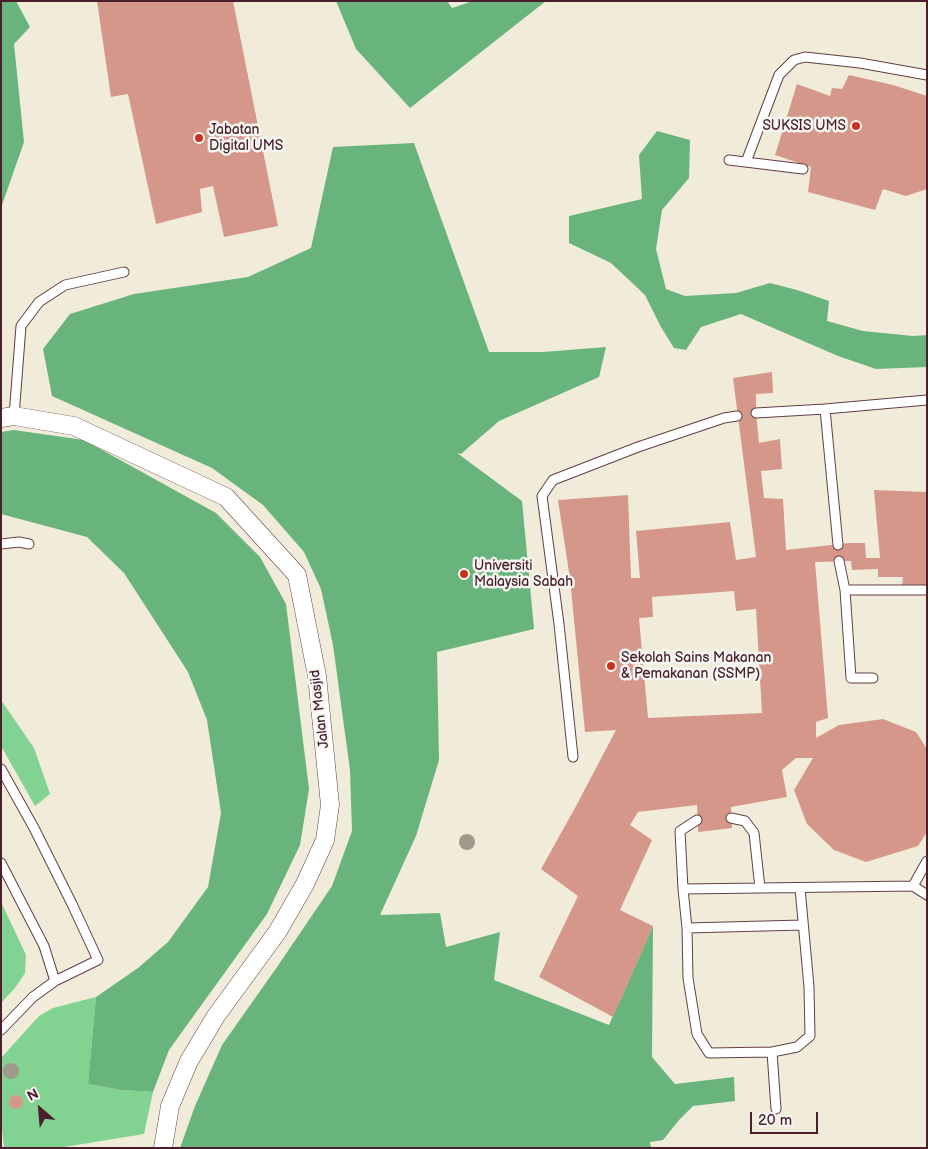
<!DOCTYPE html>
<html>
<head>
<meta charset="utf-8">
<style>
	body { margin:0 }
	#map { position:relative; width:928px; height:1149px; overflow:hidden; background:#f0ecd9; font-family:"Balsamiq Sans",sans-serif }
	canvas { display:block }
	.frame { position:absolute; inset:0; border:2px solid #4a1f2b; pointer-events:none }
	.north { position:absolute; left:15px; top:1084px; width:50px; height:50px; -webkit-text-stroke:4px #f6f6f2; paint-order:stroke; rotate:333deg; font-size:14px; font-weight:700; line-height:20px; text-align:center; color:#4a1f2b }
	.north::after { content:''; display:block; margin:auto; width:18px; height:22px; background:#4a1f2b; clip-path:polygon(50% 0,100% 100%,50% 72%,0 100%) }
	.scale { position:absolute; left:750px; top:1112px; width:68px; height:22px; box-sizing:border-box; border:2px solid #4a1f2b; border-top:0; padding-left:6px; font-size:15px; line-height:18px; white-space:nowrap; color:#4a1f2b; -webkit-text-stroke:4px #f6f6f2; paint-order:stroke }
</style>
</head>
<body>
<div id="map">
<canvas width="928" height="1149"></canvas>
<div class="frame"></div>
<div class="north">N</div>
<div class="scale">20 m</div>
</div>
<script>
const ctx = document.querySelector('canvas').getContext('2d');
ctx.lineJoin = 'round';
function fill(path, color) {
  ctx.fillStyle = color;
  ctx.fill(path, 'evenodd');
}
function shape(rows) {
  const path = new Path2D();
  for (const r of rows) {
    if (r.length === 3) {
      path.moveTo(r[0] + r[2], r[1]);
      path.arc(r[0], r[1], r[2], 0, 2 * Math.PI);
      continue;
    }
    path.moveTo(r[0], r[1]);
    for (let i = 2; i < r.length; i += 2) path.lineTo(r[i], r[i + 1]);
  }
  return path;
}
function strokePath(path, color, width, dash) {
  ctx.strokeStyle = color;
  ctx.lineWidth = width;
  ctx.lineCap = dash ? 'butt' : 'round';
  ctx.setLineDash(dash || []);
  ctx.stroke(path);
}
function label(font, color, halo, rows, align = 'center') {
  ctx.font = font + ' "Balsamiq Sans",sans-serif';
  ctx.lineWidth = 5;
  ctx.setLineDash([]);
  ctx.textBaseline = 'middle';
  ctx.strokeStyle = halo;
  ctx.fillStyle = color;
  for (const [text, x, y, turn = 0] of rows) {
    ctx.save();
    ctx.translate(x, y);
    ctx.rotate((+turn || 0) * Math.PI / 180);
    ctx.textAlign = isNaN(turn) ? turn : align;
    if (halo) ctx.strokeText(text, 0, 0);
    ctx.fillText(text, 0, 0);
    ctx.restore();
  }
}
const green = shape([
	[1,700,34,748,50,794,35,806,1,746],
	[1,902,26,955,25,973,15,988,1,1003],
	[96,997,88,1084,121,1090,153,1092,144,1134,58,1148,4,1148,1,1120,1,1058,39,1016,53,1008]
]);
const forest = shape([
	[1,1,16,1,30,27,14,44,24,142,1,208],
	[336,1,447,1,452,8,473,1,546,1,410,108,356,49],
	[657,131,690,140,689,178,662,210,656,249,666,289,685,296,736,293,770,283,797,290,829,301,827,321,863,331,913,336,927,335,927,367,876,369,838,356,741,314,701,327,686,350,674,348,661,327,645,295,611,263,569,243,569,216,642,199,639,155],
	[414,143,489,352,543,352,606,347,599,377,499,421,461,454,457,453,522,501,534,629,437,652,439,760,416,836,380,915,440,913,446,947,500,932,494,980,609,1025,653,926,652,1057,675,1084,734,1077,735,1101,693,1106,679,1120,663,1140,650,1142,651,1148,180,1148,195,1106,222,1045,277,967,332,886,352,831,350,770,333,645,321,589,304,552,263,505,212,468,52,396,43,349,70,314,134,294,248,277,311,248,333,147],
	[14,430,84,440,216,513,260,557,286,604,309,789,300,845,267,914,169,1050,153,1092,121,1090,88,1084,96,997,138,968,168,942,208,887,221,813,207,720,188,672,124,573,87,537,1,514,1,432]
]);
const building = shape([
	[97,1,233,1,278,226,224,237,213,186,200,189,202,212,156,224,128,94,111,97],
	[849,75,893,85,927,96,927,189,906,196,883,189,875,210,808,192,811,167,775,155,797,84,830,96,832,88,842,89],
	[772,372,773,393,756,394,756,413,759,443,780,439,782,469,761,471,764,498,783,499,786,550,849,543,865,543,866,558,880,558,874,490,927,492,927,586,902,586,903,577,878,577,878,569,852,570,851,561,815,562,828,718,816,722,816,738,839,725,883,719,916,732,927,749,927,832,918,846,866,862,834,850,807,824,794,790,813,758,796,758,782,770,787,797,731,807,732,828,698,832,697,805,638,812,630,825,652,840,620,910,653,926,613,1017,539,977,578,896,541,869,575,808,616,730,585,732,570,579,558,500,628,495,631,578,640,578,636,531,730,522,736,560,756,557,733,378],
	[734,591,736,611,756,609,762,713,648,718,639,618,653,617,652,597],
	[16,1102,7]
]);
const lane = shape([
	[729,160,803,169],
	[746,162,779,75,794,60,805,57,860,63,927,75],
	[825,409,838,545],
	[756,413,825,409,927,400],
	[14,416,21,326,39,302,65,285,124,272],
	[1,544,19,542,29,544],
	[839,561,845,590],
	[873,678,851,678,845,590,927,590],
	[573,757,559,624,542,496,553,480,638,447,724,418,737,416],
	[1,769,34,828,72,904,98,960,55,981],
	[731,818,745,821,754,833,760,888],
	[697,820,680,831,683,889,687,928,688,978,697,1034,709,1053,772,1052,797,1047,810,1036,809,987,800,888],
	[1,863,44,946,55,981,33,997,1,1030],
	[913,886,927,861],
	[683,889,913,886,927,895],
	[687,928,803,925],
	[772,1052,776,1109]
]);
const street = shape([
	[1,418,14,416,74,426,226,497,297,575,317,676,330,805,325,840,305,884,278,931,216,1016,189,1061,170,1106,163,1148]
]);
const trees = [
	[467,842],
	[11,1071]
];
const markers = [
	[856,126,5,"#c8321e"],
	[199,138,5,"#c8321e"],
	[464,574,5,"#c8321e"],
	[611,666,5,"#c8321e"]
];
const poiNames = [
	["SUKSIS UMS",846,126,"right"],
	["Jabatan",209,130],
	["Digital UMS",209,146],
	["Universiti",474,566],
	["Malaysia Sabah",474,582],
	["Sekolah Sains Makanan",621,658],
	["& Pemakanan (SSMP)",621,674]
];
const streetNames = [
	["Jalan Masjid",320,709,-97]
];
fill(green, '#82d292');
fill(forest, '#69b47c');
fill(building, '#d6978b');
strokePath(lane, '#633e45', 11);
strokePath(street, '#633e45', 19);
strokePath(lane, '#fff', 9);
strokePath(street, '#fff', 18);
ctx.fillStyle = '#9e998a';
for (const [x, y] of trees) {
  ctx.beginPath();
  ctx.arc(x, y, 8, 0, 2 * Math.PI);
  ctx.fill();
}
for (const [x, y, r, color] of markers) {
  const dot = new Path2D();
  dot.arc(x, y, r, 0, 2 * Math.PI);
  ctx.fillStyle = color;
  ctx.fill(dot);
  strokePath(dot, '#f6f6f2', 2);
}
label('14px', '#4a1f2b', '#f6f6f2', poiNames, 'left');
label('14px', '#4a1f2b', '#f6f6f2', streetNames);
</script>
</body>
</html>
